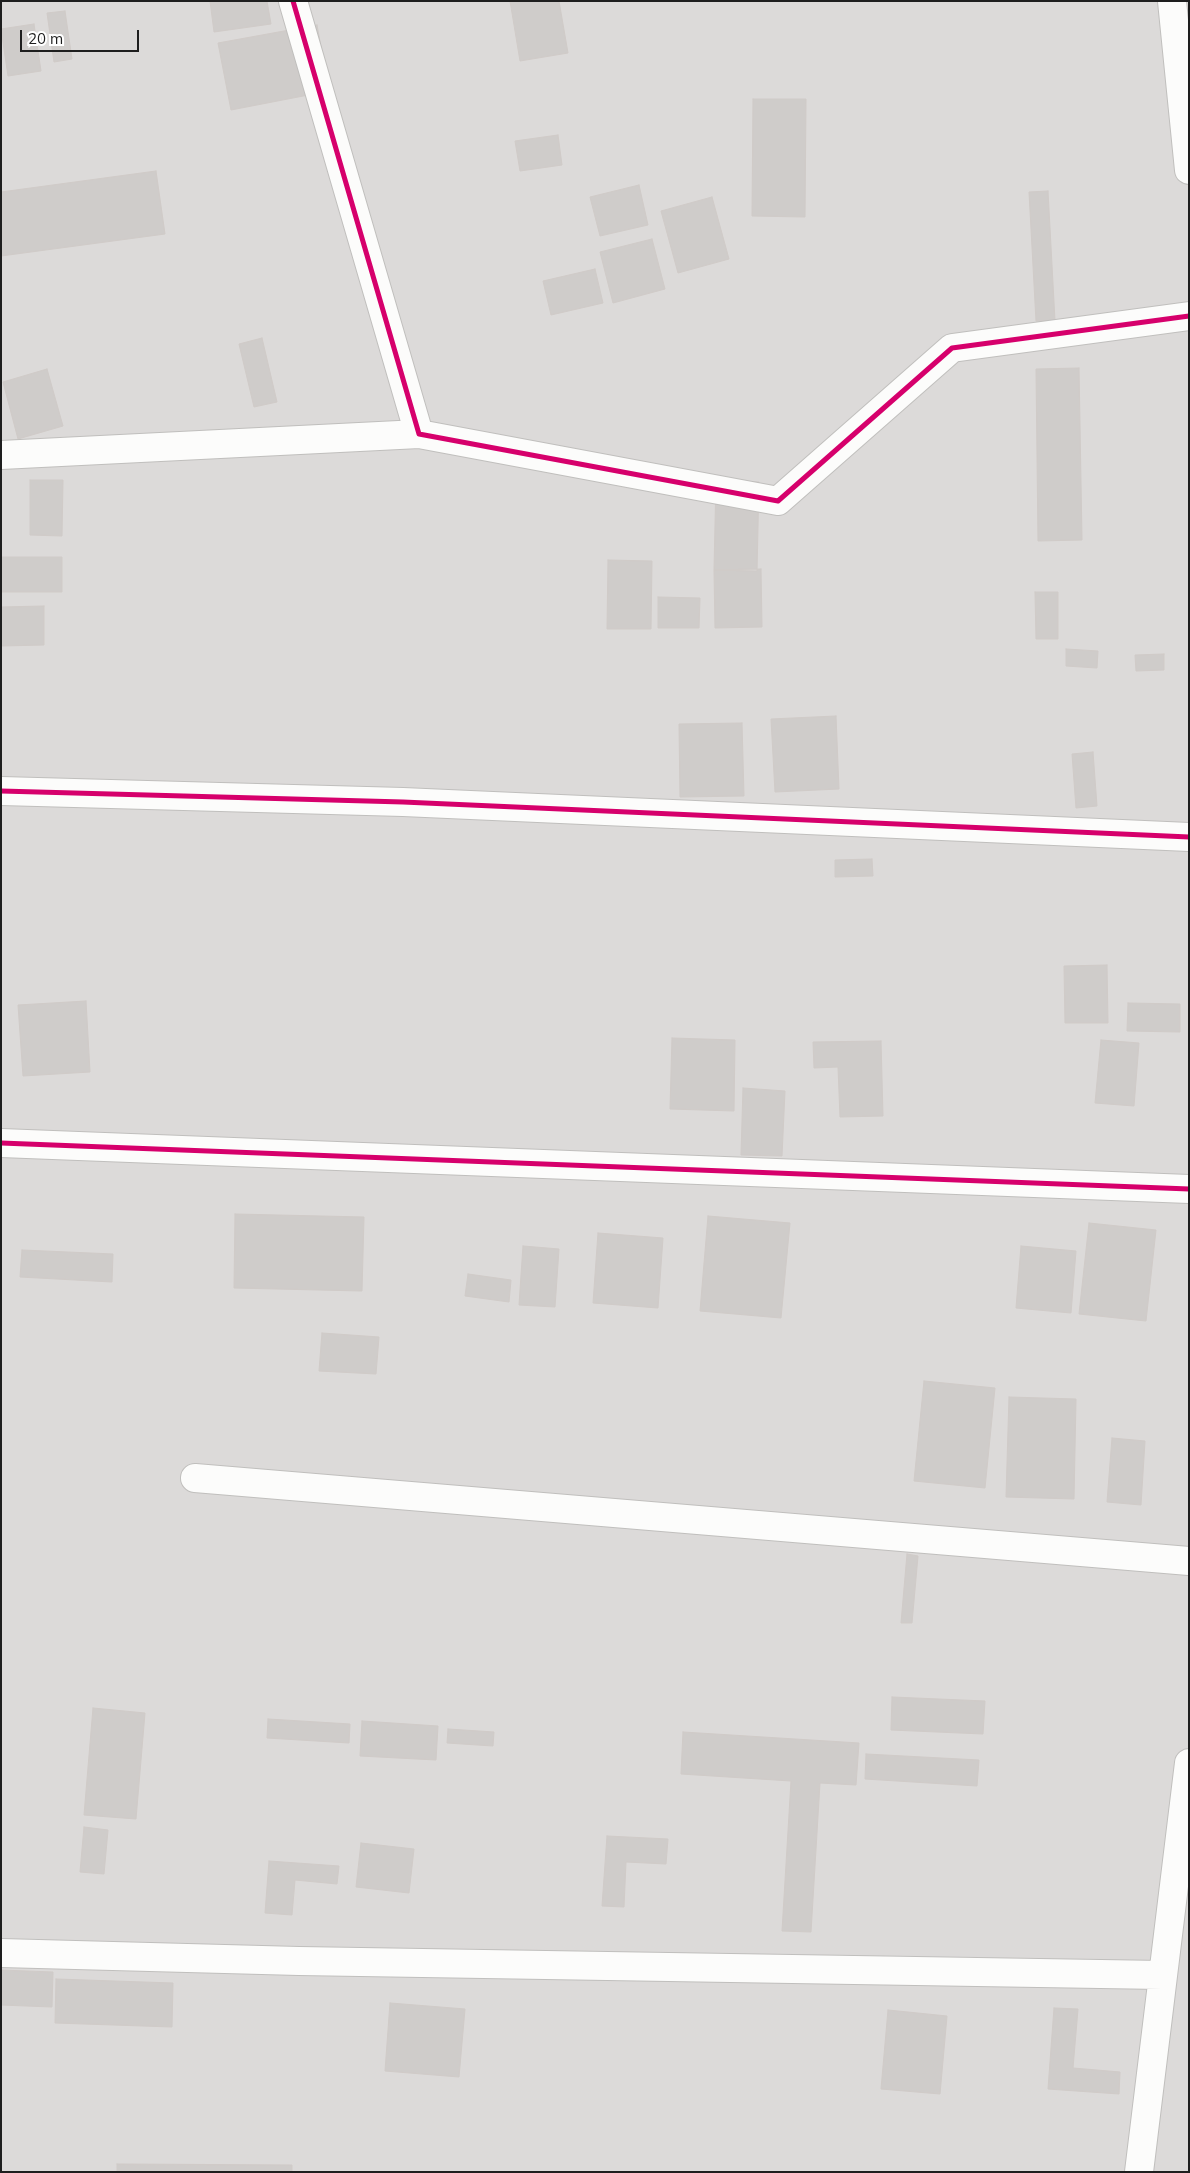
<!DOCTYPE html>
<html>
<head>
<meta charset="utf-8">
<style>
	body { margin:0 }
	#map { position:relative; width:1190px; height:2173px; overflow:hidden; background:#edeae7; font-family:Mulish,sans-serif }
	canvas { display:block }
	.frame { position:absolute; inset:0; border:2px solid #1e1e1e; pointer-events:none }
	.scale { position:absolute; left:20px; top:30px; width:119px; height:22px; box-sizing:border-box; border:2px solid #1e1e1e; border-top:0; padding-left:6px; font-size:15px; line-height:18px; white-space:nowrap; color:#1e1e1e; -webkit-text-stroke:4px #fff; paint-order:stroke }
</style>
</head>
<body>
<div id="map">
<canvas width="1190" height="2173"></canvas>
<div class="frame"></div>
<div class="scale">20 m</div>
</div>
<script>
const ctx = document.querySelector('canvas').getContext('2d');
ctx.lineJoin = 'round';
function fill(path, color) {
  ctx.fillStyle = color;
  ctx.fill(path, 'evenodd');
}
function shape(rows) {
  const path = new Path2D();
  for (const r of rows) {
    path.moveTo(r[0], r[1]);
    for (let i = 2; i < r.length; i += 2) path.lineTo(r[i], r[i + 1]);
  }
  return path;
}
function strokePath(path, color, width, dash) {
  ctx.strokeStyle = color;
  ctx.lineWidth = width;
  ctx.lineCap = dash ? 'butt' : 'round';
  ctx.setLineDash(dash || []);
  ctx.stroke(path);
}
const residential = shape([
	[1,1,1189,1,1189,2172,1,2172]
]);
const building = shape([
	[210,1,267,1,271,24,214,32,210,1],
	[510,1,559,1,568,53,520,61,510,1],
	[65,11,72,59,54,62,47,13,65,11],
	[34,24,41,71,8,76,1,29,34,24],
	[317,25,329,91,231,110,218,43,317,25],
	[753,99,806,99,805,217,752,216,753,99],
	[558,135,562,165,520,171,515,141,558,135],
	[156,171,165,234,1,256,1,192,156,171],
	[639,185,648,225,600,236,590,197,639,185],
	[1048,191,1055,321,1036,321,1029,192,1048,191],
	[712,197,729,259,678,273,661,211,712,197],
	[652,239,665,289,613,303,600,252,652,239],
	[595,269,603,303,551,315,543,281,595,269],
	[262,338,277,402,254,407,239,344,262,338],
	[1079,368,1082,540,1038,541,1036,369,1079,368],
	[47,369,63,426,18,439,3,382,47,369],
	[30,480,63,480,62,536,30,535,30,480],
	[716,481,759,482,757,571,714,570,716,481],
	[1,557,62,557,62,592,1,592,1,557],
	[608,560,652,561,651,629,607,629,608,560],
	[761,569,762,627,715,628,714,570,761,569],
	[1035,592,1058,592,1058,639,1036,639,1035,592],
	[658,597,700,598,699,628,658,628,658,597],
	[44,606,44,645,1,646,1,607,44,606],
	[1066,649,1098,651,1097,668,1066,666,1066,649],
	[1164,654,1164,670,1136,671,1135,655,1164,654],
	[836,716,839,789,775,792,771,719,836,716],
	[742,723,744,796,680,797,679,724,742,723],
	[1093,752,1097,806,1076,808,1072,754,1093,752],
	[872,859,873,876,835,877,835,860,872,859],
	[1107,965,1108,1023,1065,1023,1064,966,1107,965],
	[86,1001,90,1072,23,1076,18,1005,86,1001],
	[1128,1003,1180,1004,1180,1032,1127,1031,1128,1003],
	[672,1038,735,1040,734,1111,670,1109,672,1038],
	[1101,1040,1139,1043,1134,1106,1095,1103,1101,1040],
	[881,1041,883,1116,840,1117,838,1067,814,1068,813,1042,881,1041],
	[743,1088,785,1091,782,1156,741,1155,743,1088],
	[235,1214,364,1217,362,1291,234,1288,235,1214],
	[708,1216,790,1223,781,1318,700,1311,708,1216],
	[1089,1223,1156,1230,1146,1321,1079,1314,1089,1223],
	[598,1233,663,1238,658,1308,593,1303,598,1233],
	[523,1246,559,1249,555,1307,519,1305,523,1246],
	[1021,1246,1076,1251,1071,1313,1016,1308,1021,1246],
	[22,1250,113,1254,112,1282,20,1277,22,1250],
	[468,1274,511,1280,509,1302,465,1296,468,1274],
	[322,1333,379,1337,376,1374,319,1371,322,1333],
	[924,1381,995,1388,985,1488,914,1481,924,1381],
	[1009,1397,1076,1399,1074,1499,1006,1497,1009,1397],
	[1112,1438,1145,1441,1141,1505,1107,1502,1112,1438],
	[907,1554,918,1556,912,1623,901,1623,907,1554],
	[892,1697,985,1701,983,1734,891,1730,892,1697],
	[93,1708,145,1713,136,1819,84,1815,93,1708],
	[268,1719,350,1724,349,1743,267,1738,268,1719],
	[362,1721,438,1726,436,1760,360,1756,362,1721],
	[448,1729,494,1732,493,1746,447,1743,448,1729],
	[683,1732,859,1743,856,1785,820,1783,811,1932,782,1931,791,1781,681,1774,683,1732],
	[866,1754,979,1760,977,1786,865,1779,866,1754],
	[84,1827,108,1830,104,1874,80,1872,84,1827],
	[607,1836,668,1839,666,1864,626,1862,624,1907,602,1906,607,1836],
	[361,1843,414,1849,409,1893,356,1887,361,1843],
	[269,1861,339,1866,337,1884,295,1880,292,1915,265,1913,269,1861],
	[1,1970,53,1972,52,2007,1,2005,1,1970],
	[56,1979,173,1983,172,2027,55,2023,56,1979],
	[390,2003,465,2009,459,2077,385,2071,390,2003],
	[1054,2008,1078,2009,1073,2068,1120,2072,1119,2094,1048,2089,1054,2008],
	[888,2010,947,2016,940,2094,881,2089,888,2010],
	[117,2164,292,2165,292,2172,117,2172,117,2164]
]);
const minor = shape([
	[293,1,419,434,778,501,952,348,1189,316],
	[1172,1,1189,170],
	[1,455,419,434],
	[1,791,403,802,1189,837],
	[1,1143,1189,1189],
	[195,1478,1189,1561],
	[1,1953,299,1961,1162,1975],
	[1139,2172,1189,1763]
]);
const cycleway = shape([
	[293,1,419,434,778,501,952,348,1189,316],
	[1,791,403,802,1189,837],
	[1,1143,1189,1189]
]);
fill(residential, '#dcdad9');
fill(building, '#cfccca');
strokePath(building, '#d0cbc8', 1);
strokePath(minor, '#c0bfbd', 30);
strokePath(minor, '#fcfcfb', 28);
strokePath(cycleway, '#d6006c', 5);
</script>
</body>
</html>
